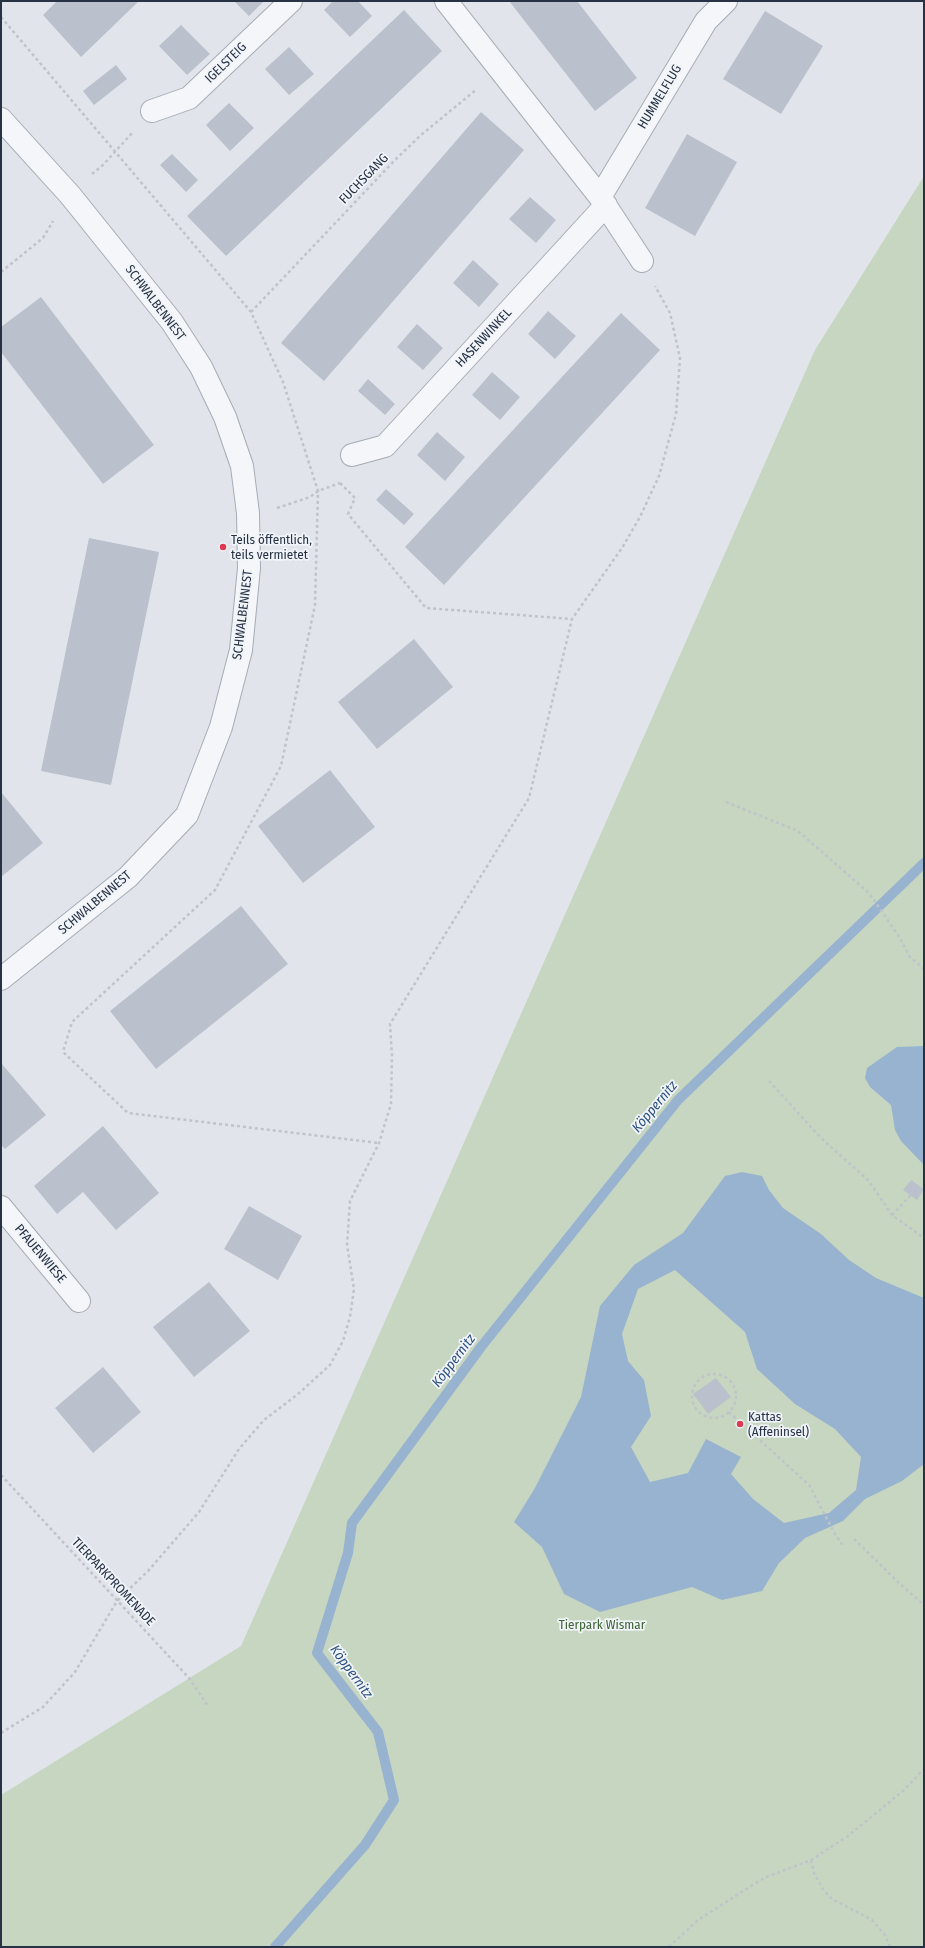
<!DOCTYPE html>
<html>
<head>
<meta charset="utf-8">
<style>
	body { margin:0 }
	#map { position:relative; width:925px; height:1948px; overflow:hidden; background:#e1e5eb; font-family:"Fira Sans Condensed",sans-serif }
	canvas { display:block }
	.frame { position:absolute; inset:0; border:2px solid #273245; pointer-events:none }
</style>
</head>
<body>
<div id="map">
<canvas width="925" height="1948"></canvas>
<div class="frame"></div>
</div>
<script>
const ctx = document.querySelector('canvas').getContext('2d');
ctx.lineJoin = 'round';
function fill(path, color) {
  ctx.fillStyle = color;
  ctx.fill(path, 'evenodd');
}
function shape(rows) {
  const path = new Path2D();
  for (const r of rows) {
    if (r.length === 3) {
      path.moveTo(r[0] + r[2], r[1]);
      path.arc(r[0], r[1], r[2], 0, 2 * Math.PI);
      continue;
    }
    path.moveTo(r[0], r[1]);
    for (let i = 2; i < r.length; i += 2) path.lineTo(r[i], r[i + 1]);
  }
  return path;
}
function strokePath(path, color, width, dash) {
  ctx.strokeStyle = color;
  ctx.lineWidth = width;
  ctx.lineCap = dash ? 'butt' : 'round';
  ctx.setLineDash(dash || []);
  ctx.stroke(path);
}
function label(font, color, halo, rows, align = 'center') {
  ctx.font = font + ' "Fira Sans Condensed",sans-serif';
  ctx.lineWidth = 3.5;
  ctx.setLineDash([]);
  ctx.textBaseline = 'middle';
  ctx.strokeStyle = halo;
  ctx.fillStyle = color;
  for (const [text, x, y, turn = 0] of rows) {
    ctx.save();
    ctx.translate(x, y);
    ctx.rotate((+turn || 0) * Math.PI / 180);
    ctx.textAlign = isNaN(turn) ? turn : align;
    if (halo) ctx.strokeText(text, 0, 0);
    ctx.fillText(text, 0, 0);
    ctx.restore();
  }
}
const green = shape([
	[924,176,924,1947,1,1947,1,1795,241,1646,815,350]
]);
const water = shape([
	[924,1046,924,1165,901,1141,895,1130,891,1105,870,1087,865,1078,867,1068,897,1047],
	[742,1172,762,1176,769,1190,783,1208,821,1234,849,1260,876,1278,924,1298,924,1464,902,1481,865,1499,843,1521,805,1538,779,1563,762,1591,722,1600,692,1587,600,1612,564,1594,542,1547,514,1522,535,1488,581,1397,600,1306,634,1265,683,1233,725,1176],
	[675,1270,745,1332,757,1369,795,1404,835,1429,861,1457,856,1490,829,1513,784,1523,753,1499,731,1474,741,1457,706,1439,688,1473,650,1482,631,1447,651,1416,644,1380,628,1361,622,1334,638,1289]
]);
const stream = shape([
	[275,1947,365,1845,394,1800,378,1732,317,1653,348,1553,352,1523,481,1347,678,1100,924,863]
]);
const building = shape([
	[57,1,139,1,81,57,43,15],
	[234,1,264,1,249,16],
	[333,1,358,1,372,16,350,37,324,10],
	[509,1,577,1,637,78,595,111],
	[404,10,442,51,226,256,187,216],
	[765,11,823,46,781,114,723,79],
	[181,25,210,54,187,75,159,46],
	[289,47,314,74,289,95,265,69],
	[116,65,127,79,94,105,83,91],
	[229,103,254,128,230,151,206,125],
	[481,112,524,150,324,381,281,343],
	[687,134,737,162,695,236,645,208],
	[172,154,198,180,186,192,160,165],
	[530,197,556,220,536,243,509,219],
	[473,260,499,284,479,307,453,283],
	[41,297,154,445,103,484,1,352,1,327],
	[548,311,576,336,555,359,528,334],
	[621,313,660,350,444,585,405,547],
	[417,324,443,348,423,370,397,347],
	[492,372,520,397,500,420,472,395],
	[368,379,395,404,385,415,358,391],
	[437,432,465,457,445,481,417,455],
	[386,489,414,514,404,525,376,500],
	[89,538,159,552,111,785,41,771],
	[414,639,453,687,377,749,338,702],
	[330,770,375,827,303,883,258,826],
	[1,792,43,843,1,877],
	[241,906,288,964,156,1069,110,1011],
	[1,1063,46,1115,5,1149,1,1145],
	[103,1126,159,1193,116,1230,83,1192,57,1214,34,1186],
	[911,1180,924,1189,917,1200,903,1190],
	[249,1206,302,1236,278,1280,224,1249],
	[209,1282,250,1331,194,1377,153,1327],
	[103,1367,141,1412,93,1453,55,1408],
	[716,1378,731,1397,708,1414,693,1394]
]);
const path = shape([
	[1,17,251,312,283,382,318,491,315,605,281,766,215,890,72,1022,63,1052,128,1113,379,1143],
	[92,174,103,165,133,132],
	[1,272,43,238,53,221],
	[251,312,395,160,421,135,477,89],
	[340,483,355,498,348,514,426,608,572,619],
	[277,508,310,497,318,491,340,483],
	[726,802,798,831,869,893,900,938,910,957,924,969],
	[769,1081,821,1138,868,1180,892,1215,924,1238],
	[892,1215,911,1195],
	[714,1396,22],
	[729,1412,809,1485,835,1534,844,1547],
	[1,1475,189,1678,208,1706],
	[854,1539,900,1584,924,1605],
	[1,1733,43,1707,75,1672,117,1601,149,1570,199,1512,239,1449,264,1420,298,1394,330,1365,343,1341,350,1317,354,1289,347,1245,350,1201,379,1143,391,1104,392,1055,390,1024,529,798,572,619,622,548,640,517,659,476,676,414,680,358,670,313,655,286],
	[811,1860,814,1873,824,1891,832,1899,872,1920,885,1935,890,1947],
	[669,1947,698,1920,740,1893,764,1878,811,1860,848,1836,904,1790,924,1769]
]);
const minor = shape([
	[446,1,600,197,642,261],
	[152,111,189,98,291,1],
	[1,119,70,195,172,322,201,367,225,417,242,466,248,513,249,568,241,650,221,727,187,815,128,877,1,979],
	[600,197,706,21,726,1],
	[352,455,385,446,606,205],
	[1,1207,79,1301]
]);
const markers = [
	[223,547,4,"#de3952"],
	[740,1424,4,"#de3952"]
];
const streetNames = [
	["IGELSTEIG",226,63,-44],
	["HUMMELFLUG",660,97,-59],
	["FUCHSGANG",364,179,-46],
	["SCHWALBENNEST",155,303,53],
	["HASENWINKEL",484,338,-47],
	["SCHWALBENNEST",243,615,-83],
	["SCHWALBENNEST",95,903,-40],
	["PFAUENWIESE",40,1254,50],
	["TIERPARKPROMENADE",113,1582,47]
];
const poiNames = [
	["Teils öffentlich,",231,540],
	["teils vermietet",231,555],
	["Kattas",748,1417],
	["(Affeninsel)",748,1432]
];
const parkNames = [
	["Tierpark Wismar",602,1625]
];
const waterNames = [
	["Köppernitz",655,1107,-50],
	["Köppernitz",454,1361,-53],
	["Köppernitz",351,1672,54]
];
fill(green, '#c7d6c1');
fill(water, '#98b3cf');
strokePath(stream, '#98b3cf', 10);
fill(building, '#bac1cc');
strokePath(minor, '#a5acb6', 24);
strokePath(path, '#bfc3ca', 2.5, [3, 3]);
strokePath(minor, '#f4f6f9', 22);
for (const [x, y, r, color] of markers) {
  const dot = new Path2D();
  dot.arc(x, y, r, 0, 2 * Math.PI);
  ctx.fillStyle = color;
  ctx.fill(dot);
  strokePath(dot, '#f1f4f8', 1.5);
}
label('13px', '#273245', '#f1f4f8', streetNames);
label('13px', '#273245', '#f1f4f8', poiNames, 'left');
label('13px', '#3c6333', '#f1f4f8', parkNames);
label('italic 14px', '#2c517e', '#f1f4f8', waterNames);
</script>
</body>
</html>
